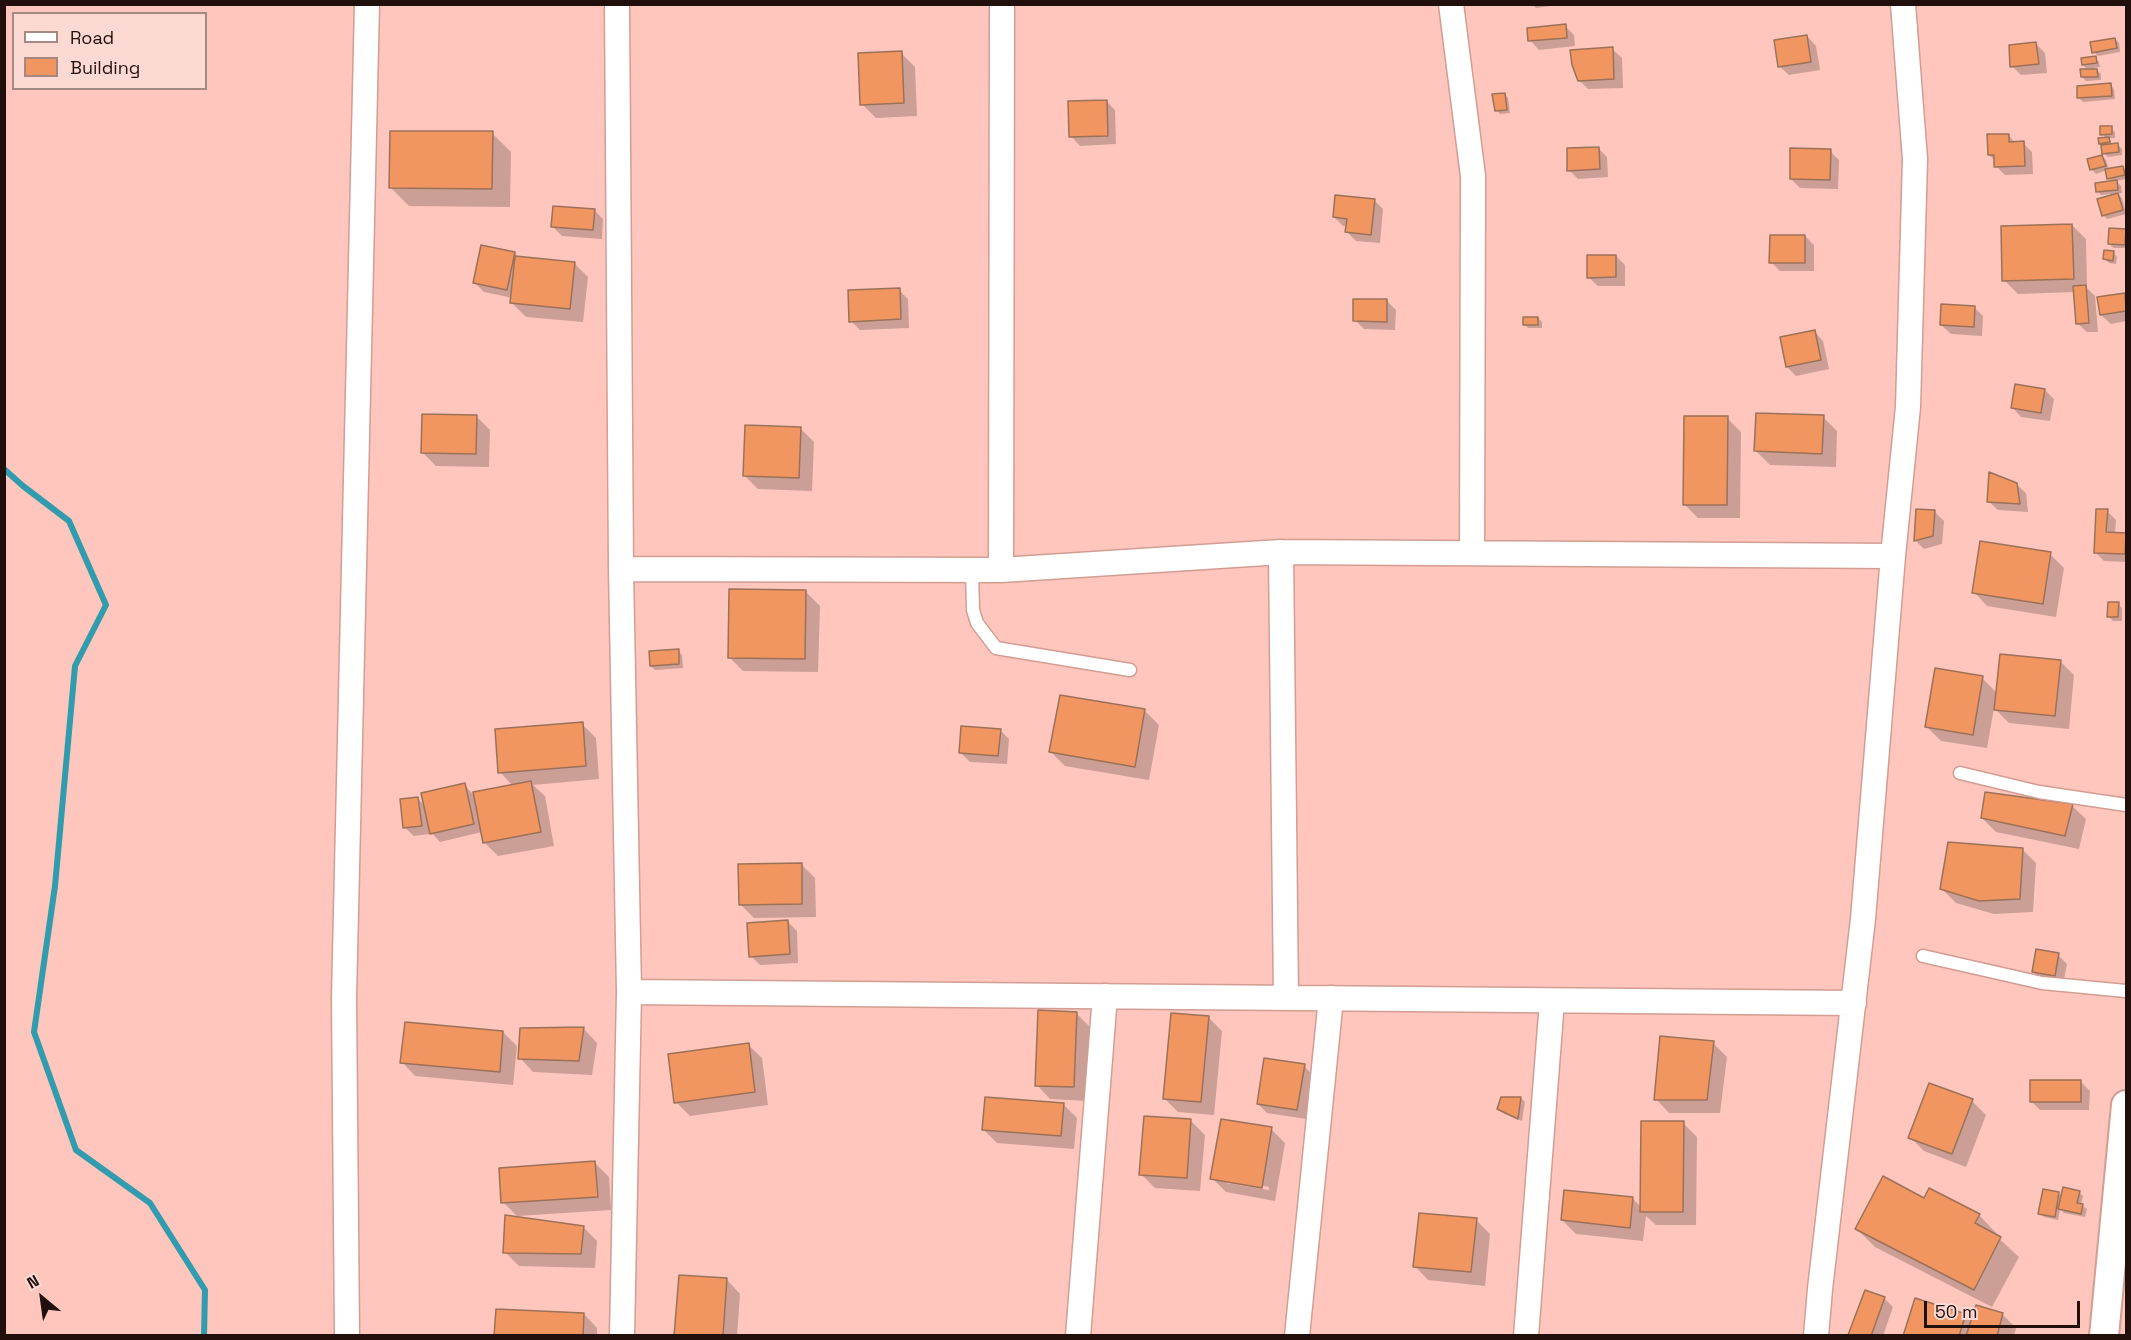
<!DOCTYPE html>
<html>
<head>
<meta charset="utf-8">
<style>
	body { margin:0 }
	#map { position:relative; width:2131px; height:1340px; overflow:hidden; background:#fec6bc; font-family:"Space Grotesk",sans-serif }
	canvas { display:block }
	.frame { position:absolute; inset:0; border:6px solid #210f0b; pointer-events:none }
	.legend { position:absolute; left:12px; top:12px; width:195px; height:78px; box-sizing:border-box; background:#fcdad3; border:2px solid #a48983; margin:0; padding:8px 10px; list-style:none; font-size:18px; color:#210f0b }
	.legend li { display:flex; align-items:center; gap:12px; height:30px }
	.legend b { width:30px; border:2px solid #a48983 }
	.north { position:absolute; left:12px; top:1268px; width:60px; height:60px; -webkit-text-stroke:4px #fcdad3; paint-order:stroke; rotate:331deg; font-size:16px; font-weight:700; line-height:24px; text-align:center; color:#210f0b }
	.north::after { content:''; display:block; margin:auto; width:21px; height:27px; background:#210f0b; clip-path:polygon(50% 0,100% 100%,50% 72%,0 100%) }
	.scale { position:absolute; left:1924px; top:1301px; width:156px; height:27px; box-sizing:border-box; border:3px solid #210f0b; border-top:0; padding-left:8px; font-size:18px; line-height:21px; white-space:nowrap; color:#210f0b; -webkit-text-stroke:4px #fcdad3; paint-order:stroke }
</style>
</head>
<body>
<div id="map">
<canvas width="2131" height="1340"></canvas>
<div class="frame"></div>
<ul class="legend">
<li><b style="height:8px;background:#fff"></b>Road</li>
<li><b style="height:16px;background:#f19660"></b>Building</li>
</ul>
<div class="north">N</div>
<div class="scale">50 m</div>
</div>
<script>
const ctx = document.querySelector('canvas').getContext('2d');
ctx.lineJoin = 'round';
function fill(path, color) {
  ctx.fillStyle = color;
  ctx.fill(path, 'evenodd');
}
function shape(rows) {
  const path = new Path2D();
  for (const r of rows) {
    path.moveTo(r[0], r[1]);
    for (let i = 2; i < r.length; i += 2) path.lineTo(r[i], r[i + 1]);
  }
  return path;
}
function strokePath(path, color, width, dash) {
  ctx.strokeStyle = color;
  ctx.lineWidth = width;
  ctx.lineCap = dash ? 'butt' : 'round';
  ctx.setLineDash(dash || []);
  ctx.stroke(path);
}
const shadow = shape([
	[1532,4,1564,4,1536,8],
	[1565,26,1574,35,1575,46,1539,50,1530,40],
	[1807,36,1816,46,1820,70,1789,75,1779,66],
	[2115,39,2119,43,2120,52,2098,56,2094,52],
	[2036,44,2045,53,2047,73,2021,75,2012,66],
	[1612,49,1622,58,1623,88,1588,89,1579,80],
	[901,53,915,67,917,116,876,118,862,104],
	[2095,58,2099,62,2100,67,2094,68,2101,74,2101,80,2086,81,2082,77,2089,71,2083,65],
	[2110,85,2114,89,2115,99,2083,102,2079,98],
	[1504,94,1508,98,1510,113,1500,114,1496,110],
	[1106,101,1115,110,1116,144,1080,146,1071,136],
	[2111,128,2115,132,2115,138,2109,138,2113,145,2118,145,2122,149,2122,155,2108,157,2104,153,2103,146,2100,143,2106,138,2102,134],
	[492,133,511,152,510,207,409,206,390,187],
	[2008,135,2016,143,2023,143,2032,152,2033,174,2005,175,1996,166,1996,161,1989,155],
	[1598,148,1607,157,1608,177,1578,179,1569,170],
	[1830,151,1839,160,1838,189,1800,188,1791,179],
	[2102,156,2106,160,2109,170,2122,167,2126,171,2126,179,2116,181,2121,186,2122,193,2117,194,2122,198,2126,214,2107,219,2103,215,2111,194,2101,195,2097,191,2112,182,2108,178,2107,170,2096,174,2092,170],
	[1374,200,1383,209,1380,243,1356,241,1347,232,1347,226,1343,226,1334,217],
	[594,210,603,219,602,239,562,236,553,227],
	[2072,225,2086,239,2087,288,2095,296,2098,332,2087,332,2077,323,2075,292,2018,294,2004,280],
	[2125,231,2126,248,2114,248,2109,244],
	[1805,236,1814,245,1814,271,1780,271,1771,262],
	[2113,252,2117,257,2116,264,2109,263,2105,259],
	[515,253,519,258,574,263,588,277,583,322,526,317,512,303,513,298,484,292,475,283],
	[1616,256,1625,265,1625,286,1598,286,1588,277],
	[899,290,908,299,909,328,860,330,851,321],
	[2124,295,2126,297,2126,321,2111,324,2101,315],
	[1387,301,1396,310,1395,330,1364,329,1355,320],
	[1974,307,1983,316,1982,336,1951,334,1941,325],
	[1538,318,1542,322,1542,328,1528,328,1524,324],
	[1814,331,1823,341,1829,369,1796,376,1787,367],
	[2045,390,2054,399,2050,421,2021,417,2012,407],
	[476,416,490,430,489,467,436,466,422,452],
	[1823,417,1837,431,1836,467,1770,465,1756,451],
	[1727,418,1741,432,1740,518,1698,518,1684,504],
	[800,428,814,442,812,491,758,489,744,475],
	[2016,484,2026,493,2028,512,1998,510,1988,501],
	[2107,511,2116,520,2115,534,2126,536,2126,562,2104,561,2095,552],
	[1935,512,1944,521,1942,544,1924,549,1915,540],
	[2050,554,2064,568,2056,617,1987,606,1974,592],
	[806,592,820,606,818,672,743,671,729,657],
	[2118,604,2122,608,2122,621,2113,621,2109,617],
	[678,651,682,655,683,668,655,670,651,666],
	[2060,661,2074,675,2069,729,2009,723,1994,708,1987,748,1941,741,1927,727,1982,678,1997,693],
	[1145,711,1159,725,1149,780,1065,766,1051,752],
	[582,724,596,738,599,779,533,785,545,796,554,846,498,856,484,842,482,832,440,842,430,831,430,834,414,836,404,827,418,799,425,806,464,785,473,794,513,786,500,772],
	[1000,730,1009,739,1007,764,970,762,961,753],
	[2072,806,2086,819,2079,849,1996,832,1982,818],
	[2022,849,2036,863,2033,912,1994,914,1956,903,1942,889],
	[801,864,815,878,816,917,754,918,740,904],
	[788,922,797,931,798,963,760,965,751,956],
	[2058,955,2067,964,2063,984,2042,981,2033,971],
	[1076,1013,1090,1027,1088,1101,1050,1099,1037,1085],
	[1208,1017,1222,1031,1214,1115,1178,1112,1164,1098],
	[584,1029,597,1043,592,1075,533,1072,520,1058],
	[503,1032,517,1046,513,1085,415,1076,402,1062],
	[1713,1043,1727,1057,1720,1113,1669,1113,1656,1099],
	[748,1045,762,1058,768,1105,690,1116,676,1102],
	[1304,1066,1313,1075,1306,1119,1267,1113,1258,1104],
	[2081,1082,2090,1091,2089,1110,2040,1110,2031,1101],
	[1521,1098,1525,1102,1522,1121,1503,1113,1498,1109],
	[1972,1101,1986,1115,1966,1167,1924,1151,1910,1137],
	[1063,1104,1077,1118,1074,1149,997,1143,983,1129],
	[1191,1121,1205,1135,1200,1191,1155,1188,1141,1174],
	[1683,1123,1697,1137,1696,1225,1656,1225,1646,1216,1643,1241,1576,1234,1562,1220,1633,1199,1642,1208],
	[1271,1129,1285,1143,1275,1201,1226,1192,1212,1178],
	[1226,1180,1269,1187,1269,1190,1226,1183],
	[595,1163,609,1177,611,1210,517,1216,503,1202],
	[2079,1192,2083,1196,2081,1205,2087,1209,2085,1217,2064,1213,2060,1209,2058,1220,2044,1217,2040,1213,2059,1193,2062,1197],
	[1925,1200,1979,1215,1997,1234,1996,1236,2019,1257,1992,1307,1875,1247,1857,1229],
	[1476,1220,1490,1234,1485,1286,1428,1280,1415,1266],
	[583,1227,597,1241,595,1268,519,1266,505,1252],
	[727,1280,740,1294,737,1336,676,1336],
	[1884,1298,1893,1307,1883,1336,1850,1336],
	[584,1314,597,1328,597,1336,496,1336],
	[1965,1315,1972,1322,2003,1315,2016,1328,2014,1336,1905,1336]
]);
const stream = shape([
	[4,469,23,486,69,521,106,605,75,666,55,886,34,1032,76,1150,150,1203,205,1290,204,1336]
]);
const building = shape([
	[1566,24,1567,38,1528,41,1527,28,1566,24],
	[1807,35,1811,62,1778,67,1774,40,1807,35],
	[2115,38,2117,48,2092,53,2090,42,2115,38],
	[2036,42,2039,64,2010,67,2009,45,2036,42],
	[1613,47,1614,79,1578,81,1572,65,1570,50,1613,47],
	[902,51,904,103,860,105,858,53,902,51],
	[2096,56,2097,63,2082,65,2081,58,2096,56],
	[2080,69,2097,69,2098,77,2081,77,2080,69],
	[2111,83,2112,96,2077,98,2077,86,2111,83],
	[1505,93,1507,110,1495,111,1492,94,1505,93],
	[1107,100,1108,136,1069,137,1068,101,1107,100],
	[2100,126,2112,126,2112,134,2100,135,2100,126],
	[390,131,493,131,492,189,389,188,390,131],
	[1987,134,2009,134,2009,142,2024,141,2025,166,1994,167,1994,155,1988,155,1987,134],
	[2109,137,2110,142,2099,144,2098,138,2109,137],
	[2118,143,2119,152,2102,154,2101,145,2118,143],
	[1599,147,1600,169,1567,171,1567,148,1599,147],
	[1790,148,1831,149,1830,180,1790,179,1790,148],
	[2102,155,2106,166,2090,170,2087,159,2102,155],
	[2123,166,2125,175,2107,179,2105,169,2123,166],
	[2117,180,2118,190,2096,192,2095,183,2117,180],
	[2118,193,2123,210,2102,216,2097,199,2118,193],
	[1335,195,1375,199,1371,235,1345,232,1347,219,1333,217,1335,195],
	[553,206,595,209,593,230,551,227,553,206],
	[2072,224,2074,279,2002,281,2001,226,2072,224],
	[2109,228,2126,229,2125,245,2108,244,2109,228],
	[1770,235,1805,235,1805,263,1769,263,1770,235],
	[481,245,515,252,507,290,473,283,481,245],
	[2104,250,2114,251,2113,261,2103,259,2104,250],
	[1587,255,1616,255,1616,277,1587,278,1587,255],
	[515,256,575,262,570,309,510,303,515,256],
	[2086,285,2089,323,2076,324,2073,286,2086,285],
	[900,288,901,319,849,322,848,290,900,288],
	[2125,293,2126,311,2100,315,2097,297,2125,293],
	[1353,299,1387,299,1387,322,1353,321,1353,299],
	[1941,304,1975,306,1974,327,1940,325,1941,304],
	[1523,317,1538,317,1538,325,1523,325,1523,317],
	[1815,330,1821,360,1786,367,1780,337,1815,330],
	[2015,384,2045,389,2041,413,2011,408,2015,384],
	[1756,413,1824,415,1822,454,1754,451,1756,413],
	[422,414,477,415,476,454,421,453,422,414],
	[1684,416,1728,416,1727,505,1683,505,1684,416],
	[745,425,801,427,799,478,743,476,745,425],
	[1989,472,2017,483,2020,504,1987,502,1989,472],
	[1916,509,1935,510,1933,536,1914,541,1916,509],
	[2096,509,2108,509,2106,532,2126,533,2125,554,2094,553,2096,509],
	[1980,541,2051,552,2043,604,1972,593,1980,541],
	[729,589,806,590,805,659,728,658,729,589],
	[2108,602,2119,602,2118,617,2107,617,2108,602],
	[679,649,679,664,650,666,649,651,679,649],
	[2000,654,2061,660,2055,716,1994,710,2000,654],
	[1935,668,1983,676,1973,735,1925,727,1935,668],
	[1060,695,1145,709,1135,767,1049,752,1060,695],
	[583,722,586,766,498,773,495,729,583,722],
	[961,726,1001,729,998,756,959,753,961,726],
	[531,781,541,832,483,843,473,792,531,781],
	[465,783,474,824,430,834,421,793,465,783],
	[1985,792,2073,804,2065,836,1981,818,1985,792],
	[418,797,422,826,403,828,400,799,418,797],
	[1948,842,2023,848,2020,899,1979,901,1940,889,1948,842],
	[802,863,802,904,739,905,738,864,802,863],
	[788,920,790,954,749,957,747,923,788,920],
	[2036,949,2059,953,2055,976,2032,972,2036,949],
	[1038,1010,1077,1012,1074,1087,1035,1086,1038,1010],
	[1171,1013,1209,1016,1201,1102,1163,1099,1171,1013],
	[405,1022,503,1031,500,1072,400,1063,405,1022],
	[584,1027,579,1061,518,1059,520,1028,584,1027],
	[1660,1036,1714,1041,1707,1100,1654,1100,1660,1036],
	[749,1043,755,1092,674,1103,668,1054,749,1043],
	[1264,1058,1305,1064,1297,1110,1257,1104,1264,1058],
	[2030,1080,2081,1080,2081,1102,2030,1102,2030,1080],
	[1929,1083,1973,1099,1952,1154,1908,1138,1929,1083],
	[985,1097,1064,1103,1061,1136,982,1130,985,1097],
	[1501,1097,1521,1097,1518,1119,1497,1109,1501,1097],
	[1144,1116,1191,1119,1187,1178,1139,1175,1144,1116],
	[1221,1119,1272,1127,1262,1188,1210,1179,1221,1119],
	[1641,1121,1684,1121,1683,1212,1640,1212,1641,1121],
	[595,1161,598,1197,501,1203,499,1168,595,1161],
	[1883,1176,1924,1198,1929,1188,1980,1214,1975,1223,2001,1237,1974,1290,1855,1229,1883,1176],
	[2063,1187,2080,1191,2077,1203,2083,1204,2081,1214,2058,1209,2063,1187],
	[2043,1189,2059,1192,2055,1217,2038,1214,2043,1189],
	[1564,1190,1633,1197,1630,1228,1561,1220,1564,1190],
	[1419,1213,1477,1218,1471,1272,1413,1267,1419,1213],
	[505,1215,584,1226,581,1254,503,1253,505,1215],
	[679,1275,727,1278,723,1336,674,1336,679,1275],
	[1865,1290,1885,1297,1871,1336,1849,1336,1848,1335,1865,1290],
	[1915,1298,1966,1314,1959,1336,1903,1336,1915,1298],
	[1976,1305,2003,1313,1997,1336,1966,1336,1976,1305],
	[496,1309,584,1313,583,1336,494,1336,496,1309]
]);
const service = shape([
	[972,570,973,610,977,623,996,648,1130,670],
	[1960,773,2039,792,2126,805],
	[1923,956,2042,983,2126,991]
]);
const minor = shape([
	[617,4,621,569,629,992,622,1336],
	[1451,4,1473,176,1472,553],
	[621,569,1001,570,1281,552],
	[1001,570,1002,4],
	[629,992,1854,1003],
	[1286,998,1281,552,1893,556],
	[347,1336,344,998,367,4],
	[1078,1336,1105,996],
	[1297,1336,1331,998],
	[1526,1336,1552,1001],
	[1816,1336,1820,1289,1863,919,1893,556,1908,407,1915,159,1903,4]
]);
const tertiary = shape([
	[2104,1336,2126,1105]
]);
fill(shadow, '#0003');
strokePath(stream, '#309cad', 6);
fill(building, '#f19660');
strokePath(building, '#9c7159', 1.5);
strokePath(service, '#d29d93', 15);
strokePath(minor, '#d29d93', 27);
strokePath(tertiary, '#d29d93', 32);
strokePath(service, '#fff', 12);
strokePath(minor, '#fff', 24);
strokePath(tertiary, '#fff', 28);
</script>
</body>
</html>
